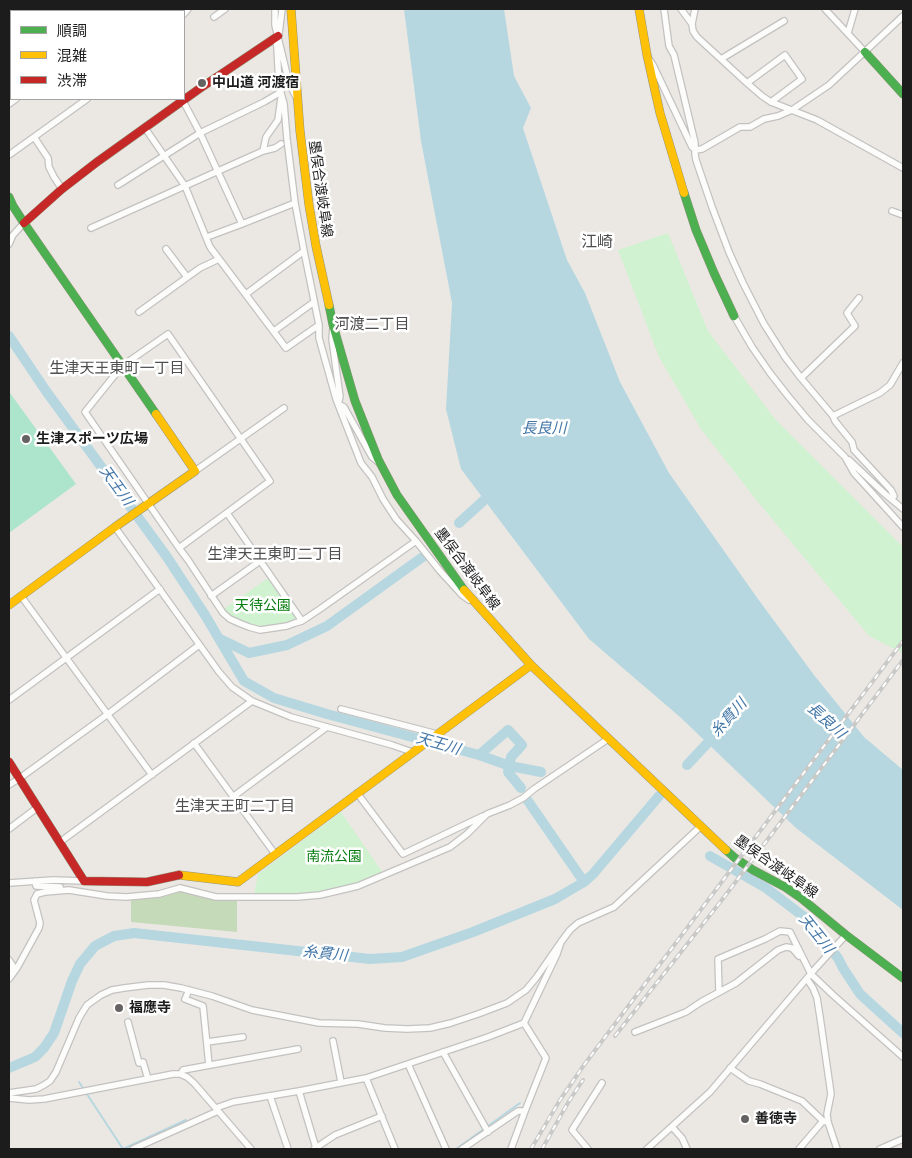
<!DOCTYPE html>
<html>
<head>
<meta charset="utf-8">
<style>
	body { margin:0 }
	#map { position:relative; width:912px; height:1158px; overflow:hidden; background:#ebe8e4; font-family:"IBM Plex Sans","Noto Sans JP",sans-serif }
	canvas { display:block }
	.frame { position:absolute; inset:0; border:10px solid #1c1c1c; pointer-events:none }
	.legend { position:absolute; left:10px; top:10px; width:175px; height:90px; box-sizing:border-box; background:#fff; border:1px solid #a4a4a4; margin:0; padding:6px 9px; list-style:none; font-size:15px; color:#1c1c1c }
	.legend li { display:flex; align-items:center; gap:10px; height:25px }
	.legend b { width:25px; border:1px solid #a4a4a4 }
</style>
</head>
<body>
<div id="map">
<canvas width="912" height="1158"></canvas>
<div class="frame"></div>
<ul class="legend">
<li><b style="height:6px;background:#4caf50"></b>順調</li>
<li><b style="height:6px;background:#ffc107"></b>混雑</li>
<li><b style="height:6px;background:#c62828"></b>渋滞</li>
</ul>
</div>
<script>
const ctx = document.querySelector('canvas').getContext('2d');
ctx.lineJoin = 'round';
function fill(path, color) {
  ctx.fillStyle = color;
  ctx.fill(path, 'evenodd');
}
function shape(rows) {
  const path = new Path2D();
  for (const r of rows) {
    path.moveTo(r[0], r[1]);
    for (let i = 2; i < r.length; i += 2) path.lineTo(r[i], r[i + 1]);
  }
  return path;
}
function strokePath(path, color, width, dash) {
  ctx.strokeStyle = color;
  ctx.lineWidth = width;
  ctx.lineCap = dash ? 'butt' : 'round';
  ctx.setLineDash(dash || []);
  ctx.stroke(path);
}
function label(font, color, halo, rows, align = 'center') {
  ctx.font = font + ' "IBM Plex Sans","Noto Sans JP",sans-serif';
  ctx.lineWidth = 5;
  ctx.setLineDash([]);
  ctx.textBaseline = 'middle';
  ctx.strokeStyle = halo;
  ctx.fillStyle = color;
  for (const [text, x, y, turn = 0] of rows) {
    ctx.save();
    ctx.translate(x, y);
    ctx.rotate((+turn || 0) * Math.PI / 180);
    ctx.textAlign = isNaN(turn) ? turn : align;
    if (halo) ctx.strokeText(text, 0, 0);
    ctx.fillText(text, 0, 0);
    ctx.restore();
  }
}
const forest = shape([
	[177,890,237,899,237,932,131,922,131,899,143,899,158,896]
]);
const park = shape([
	[668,233,708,331,775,419,903,547,903,653,869,636,754,497,701,429,659,357,618,250],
	[268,578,297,619,286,623,268,626,256,626,230,615,224,609],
	[341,812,383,873,365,882,321,893,292,895,254,895,258,874]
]);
const pitch = shape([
	[10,393,76,484,9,533,9,395]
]);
const water = shape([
	[404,9,504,9,514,76,531,108,523,128,567,260,585,293,620,382,669,473,758,599,814,675,864,737,903,770,903,910,796,828,680,717,589,639,461,469,446,409,452,303,421,141]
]);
const stream = shape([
	[79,1082,123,1149,186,1120],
	[456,1149,520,1103]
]);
const river = shape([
	[9,336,46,391,167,557,205,615,244,681,274,698,327,714,479,755,510,766,541,772],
	[459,523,493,492],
	[220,639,249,653,287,645,327,626,424,556],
	[479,755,508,730,522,745,511,757,508,772,521,788],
	[687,765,716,734],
	[528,801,584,882],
	[710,856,766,888,807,919,838,958,843,968,860,994,903,1033],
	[9,1068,35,1057,44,1048,54,1033,72,981,80,964,95,946,114,936,134,933,370,959,402,957,473,932,555,899,584,882,593,874,659,796]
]);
const street = shape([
	[119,9,121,11],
	[275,9,275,25,289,83,296,97],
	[664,9,669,46,674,55,695,143,695,154,696,160,712,207,729,252,743,283,764,324,785,357,801,378,833,416,835,421,852,442,854,450,891,490,894,496,891,499],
	[681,9,692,24],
	[695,9,692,24,693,31,697,37,747,83,762,96,771,102,817,120,903,168],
	[825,9,865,52],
	[47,11,50,9],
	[136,11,139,9],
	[184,14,188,9],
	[214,17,225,9],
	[848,33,855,9],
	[279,34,282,9],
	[9,39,11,38],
	[649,59,653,65,692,147,696,150],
	[721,59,784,21],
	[747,83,785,55,802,79,771,102],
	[182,99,200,133,242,224],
	[9,104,16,99],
	[145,128,185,186,210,247,286,348,319,325,319,338,336,399,361,463,372,477,383,499,396,519,416,541],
	[34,137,48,158,49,167,54,177,62,189],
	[696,150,702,149,740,127,750,127,764,119,778,116,792,110,829,85,903,16],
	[263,151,266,137,278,120,281,98],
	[9,155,87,99],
	[118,185,200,133,264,102,281,92],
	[892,211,903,215],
	[91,228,263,151,275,148,281,144],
	[207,237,242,224,295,203,287,139,284,104,279,86,277,47,275,38],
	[9,244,13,235,24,223],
	[166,249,187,277],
	[304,251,319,325],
	[246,294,304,251,295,203],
	[139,312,200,268,219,259],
	[734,316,752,347,770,373,788,396,808,420,845,457,854,473,903,527],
	[333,328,332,339,340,397,338,404,344,407,372,457,378,462],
	[274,331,314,302],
	[801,378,855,326,847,313,859,298],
	[833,416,880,393,890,385,903,363],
	[849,460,885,494,903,509],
	[195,471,284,408],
	[227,513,302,621],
	[115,527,219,672,232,687,252,701,291,717,392,745,412,752],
	[179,548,270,481,168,334,122,366,85,412,179,548,188,560,223,613,230,619,239,623,249,627,260,630,287,626,295,623,302,621,320,609,416,541,440,571,462,595,469,600],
	[21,596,152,775],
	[211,596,260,561],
	[9,700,160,589],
	[341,709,437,734],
	[194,743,275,854],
	[9,785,20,778,108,714,199,645],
	[357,793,403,854,483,816],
	[234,796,327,727],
	[9,829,38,807],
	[60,842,252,701],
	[35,881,36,886,60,887],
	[9,883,53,880,84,881],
	[9,960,13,966,9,972],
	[9,979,17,968,39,928,40,923,34,900,37,894,45,892,69,890,107,896,126,897,159,894,180,888,216,897,297,897,320,895,358,886,450,847,467,834,487,814,510,805,523,798,534,789,608,739],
	[807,979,813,988,817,998,820,1017,831,1094,827,1114,828,1122,837,1149],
	[189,990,185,999,203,1006,209,1065],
	[719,992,718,959,765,939,780,931,790,932,811,974,833,995,903,1057],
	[128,1022,139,1063,143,1062,148,1079],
	[635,1032,686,1012,701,1002,736,983,778,950,786,947,792,948,799,956],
	[333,1041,341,1082],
	[207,1042,243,1037],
	[443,1052,488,1132],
	[408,1064,446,1149],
	[730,1068,749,1081,760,1084,802,1101,823,1121,828,1122],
	[181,1074,183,1070,298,1049],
	[366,1078,395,1149],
	[299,1091,316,1148],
	[9,1093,36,1089,44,1085,50,1081,56,1072,79,1018,87,1005,101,995,112,990,124,988,148,985,164,985,181,988,212,996,252,1010,319,1023,358,1024,385,1028,407,1029,430,1028,451,1023,478,1014,507,1003,526,990,536,978,561,942],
	[270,1096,288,1149],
	[9,1098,29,1100,44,1099,173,1074,180,1074,187,1077,194,1083,251,1149],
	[216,1108,233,1102,299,1091,366,1078,488,1037,524,1023,557,954,561,942,570,930,578,923,614,907,701,826],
	[672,1127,682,1138,687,1149],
	[133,1149,218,1111],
	[314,1149,335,1135,382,1116],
	[462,1149,518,1111,525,1111],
	[511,1149,525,1111,546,1058,524,1023],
	[588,1149,572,1130,602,1083],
	[647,1149,710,1092,814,970,846,935],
	[799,1149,823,1121],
	[880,1149,903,1139]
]);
const fast = shape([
	[865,52,903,94],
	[684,193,696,230,714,273,734,316],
	[9,197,13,206,24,223,156,414],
	[329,305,333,325,355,401,378,459,397,495,464,590],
	[726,850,735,858,753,870,785,887,801,898,846,935,903,978]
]);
const slow = shape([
	[291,9,300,131,309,205,316,246,329,305],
	[639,9,647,55,660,113,684,193],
	[464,590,531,665,726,850],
	[9,605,115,527,195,471,156,414],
	[179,875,238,882,531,665]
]);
const jam = shape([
	[24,223,62,189,97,162,199,89,278,36],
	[9,762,84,881,147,882,179,875]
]);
const rail = shape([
	[615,1036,725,896,903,660],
	[531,1149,560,1100,584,1065,903,641],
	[542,1149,569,1101,583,1080]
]);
const markers = [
	[202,83,5,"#646362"],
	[26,439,5,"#646362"],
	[119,1008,5,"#646362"],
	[745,1119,5,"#646362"]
];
const poiNames = [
	["中山道 河渡宿",212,83],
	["生津スポーツ広場",36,439],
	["福應寺",129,1008],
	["善徳寺",755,1119]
];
const streetNames = [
	["墨俣合渡岐阜線",320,189,82],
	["墨俣合渡岐阜線",467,569,53],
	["墨俣合渡岐阜線",776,867,35]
];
const parkNames = [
	["天待公園",263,606],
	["南流公園",334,857]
];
const neighbourhoodNames = [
	["河渡二丁目",372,325],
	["生津天王東町一丁目",117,369],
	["生津天王東町二丁目",275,555],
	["生津天王町二丁目",235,807]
];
const waterNames = [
	["長良川",544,429],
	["天王川",116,486,54],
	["糸貫川",729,718,-48],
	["長良川",826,721,42],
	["天王川",438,744,16],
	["天王川",816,934,51],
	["糸貫川",325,954,6]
];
const quarterNames = [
	["江崎",597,242]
];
fill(forest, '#c5dab8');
fill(park, '#d0f2d0');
fill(pitch, '#ade4cc');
fill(water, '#b6d7e0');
strokePath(stream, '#b6d7e0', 2);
strokePath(river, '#b6d7e0', 10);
strokePath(street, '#c3c2c0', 8);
strokePath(fast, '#93947c', 9);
strokePath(slow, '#93947c', 9);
strokePath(jam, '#93947c', 9);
strokePath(street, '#fcfcfb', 5.5);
strokePath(fast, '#4caf50', 8);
strokePath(slow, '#ffc107', 8);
strokePath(jam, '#c62828', 8);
strokePath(rail, '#c9c9c8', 4);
strokePath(rail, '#fff', 2, [5.5]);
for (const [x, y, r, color] of markers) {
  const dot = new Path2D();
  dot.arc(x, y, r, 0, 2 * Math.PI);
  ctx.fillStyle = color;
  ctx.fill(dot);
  strokePath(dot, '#fff', 2);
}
label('bold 14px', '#1c1c1c', '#fff', poiNames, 'left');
label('14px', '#1c1c1c', '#fff', streetNames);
label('14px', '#077d10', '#fff', parkNames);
label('15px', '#4f4f4f', '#fff', neighbourhoodNames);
label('italic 15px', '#4276a7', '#fff', waterNames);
label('16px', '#4f4f4f', '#fff', quarterNames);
</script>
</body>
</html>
